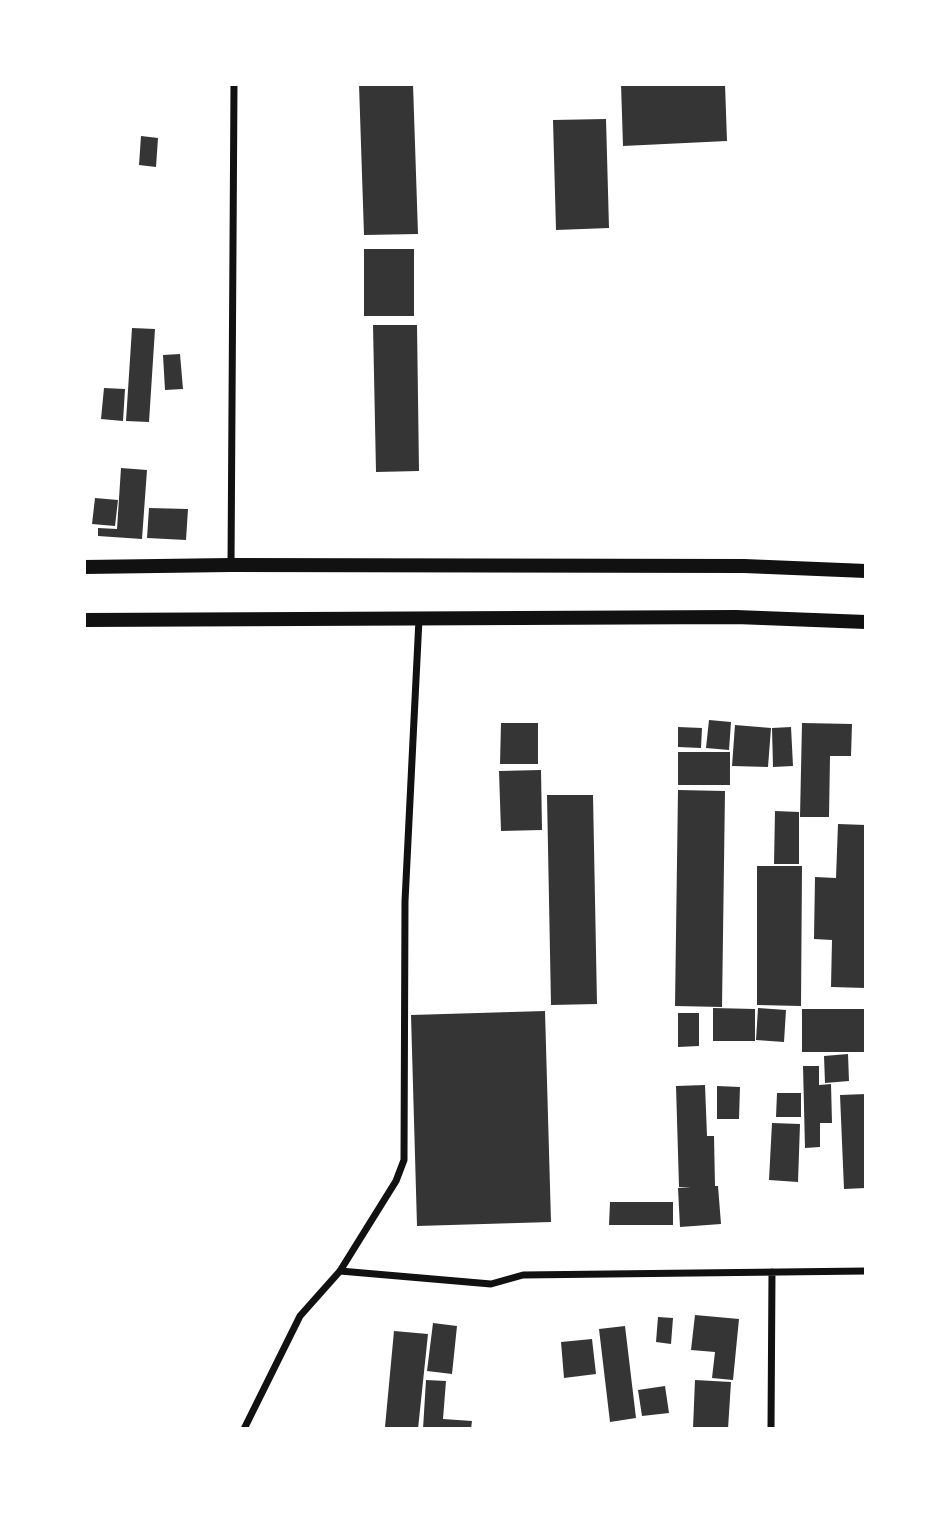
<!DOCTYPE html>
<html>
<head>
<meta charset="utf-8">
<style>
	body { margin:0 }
	#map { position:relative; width:950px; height:1513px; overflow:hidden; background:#fff; font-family:Montserrat,sans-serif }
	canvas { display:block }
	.frame { position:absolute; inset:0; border:86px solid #fff; pointer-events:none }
</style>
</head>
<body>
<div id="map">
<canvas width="950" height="1513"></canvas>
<div class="frame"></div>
</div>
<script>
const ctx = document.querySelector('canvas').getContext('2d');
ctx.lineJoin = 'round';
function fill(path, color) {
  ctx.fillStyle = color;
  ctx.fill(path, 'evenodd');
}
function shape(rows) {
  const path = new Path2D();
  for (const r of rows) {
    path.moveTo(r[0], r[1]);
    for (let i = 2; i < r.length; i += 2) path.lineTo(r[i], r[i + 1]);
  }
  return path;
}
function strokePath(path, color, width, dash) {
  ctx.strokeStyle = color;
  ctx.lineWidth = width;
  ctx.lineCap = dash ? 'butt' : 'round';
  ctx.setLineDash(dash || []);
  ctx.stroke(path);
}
const building = shape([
	[359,84,413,84,418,234,364,235],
	[621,84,725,84,727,141,623,146],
	[606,119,609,228,556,230,553,120],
	[141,136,158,138,156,167,139,165],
	[364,249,414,249,414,316,364,316],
	[373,325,417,325,419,471,376,472],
	[132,328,155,329,149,422,126,421],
	[180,354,183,389,165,390,163,355],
	[104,388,125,389,123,421,101,419],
	[121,468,147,470,142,539,98,536,98,528,117,529],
	[95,498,118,500,115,526,92,524],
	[149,508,188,509,186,540,147,538],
	[709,720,731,722,729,750,706,748],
	[501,723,538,723,538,764,500,764],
	[802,723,852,724,851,756,830,756,829,817,800,817],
	[735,725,771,728,768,767,732,766],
	[678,727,702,728,701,748,678,747],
	[791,727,793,766,773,767,772,728],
	[678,752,730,752,730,785,678,785],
	[541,770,542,830,501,831,499,771],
	[678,790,725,791,722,1007,675,1006],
	[547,795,593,795,597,1004,551,1005],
	[775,811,799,812,799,864,774,864],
	[838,824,866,825,866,988,831,987,832,940,814,939,815,877,836,878],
	[757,866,802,866,801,1006,757,1005],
	[713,1008,755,1009,755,1041,713,1041],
	[758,1008,786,1010,784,1042,756,1040],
	[802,1009,866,1009,866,1052,802,1052],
	[545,1011,551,1222,417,1226,411,1015],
	[678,1013,699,1013,699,1046,678,1047],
	[848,1054,849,1081,825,1083,824,1056],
	[803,1066,819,1066,819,1085,831,1084,832,1123,820,1123,820,1147,805,1148],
	[705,1085,707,1136,714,1136,715,1186,718,1186,721,1224,680,1227,678,1188,691,1187,679,1187,676,1086],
	[717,1086,740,1087,739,1119,717,1119],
	[777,1093,801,1093,801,1117,776,1117],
	[866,1094,866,1188,844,1189,840,1095],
	[772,1123,800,1124,798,1182,769,1180],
	[610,1202,673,1202,673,1225,609,1225],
	[695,1315,739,1319,733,1380,712,1378,715,1352,691,1350],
	[658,1317,673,1318,671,1344,656,1342],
	[433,1323,457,1326,452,1374,427,1371],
	[625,1326,636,1418,610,1422,599,1329],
	[394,1331,428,1334,418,1429,385,1427],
	[592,1339,596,1374,564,1378,561,1342],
	[426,1380,446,1381,443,1419,472,1421,471,1429,423,1429],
	[695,1380,731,1382,728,1429,693,1428],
	[665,1386,669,1413,642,1416,638,1390]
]);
const minor = shape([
	[231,565,234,84],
	[340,1271,491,1284,523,1275,866,1271],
	[244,1429,300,1316,340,1271,396,1181,404,1160,405,901,419,619],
	[771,1429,772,1272]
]);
const secondary = shape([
	[84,567,231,565,744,566,866,571],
	[84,620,736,617,866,622]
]);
fill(building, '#353535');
strokePath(minor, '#111', 7);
strokePath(secondary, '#111', 14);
</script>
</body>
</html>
